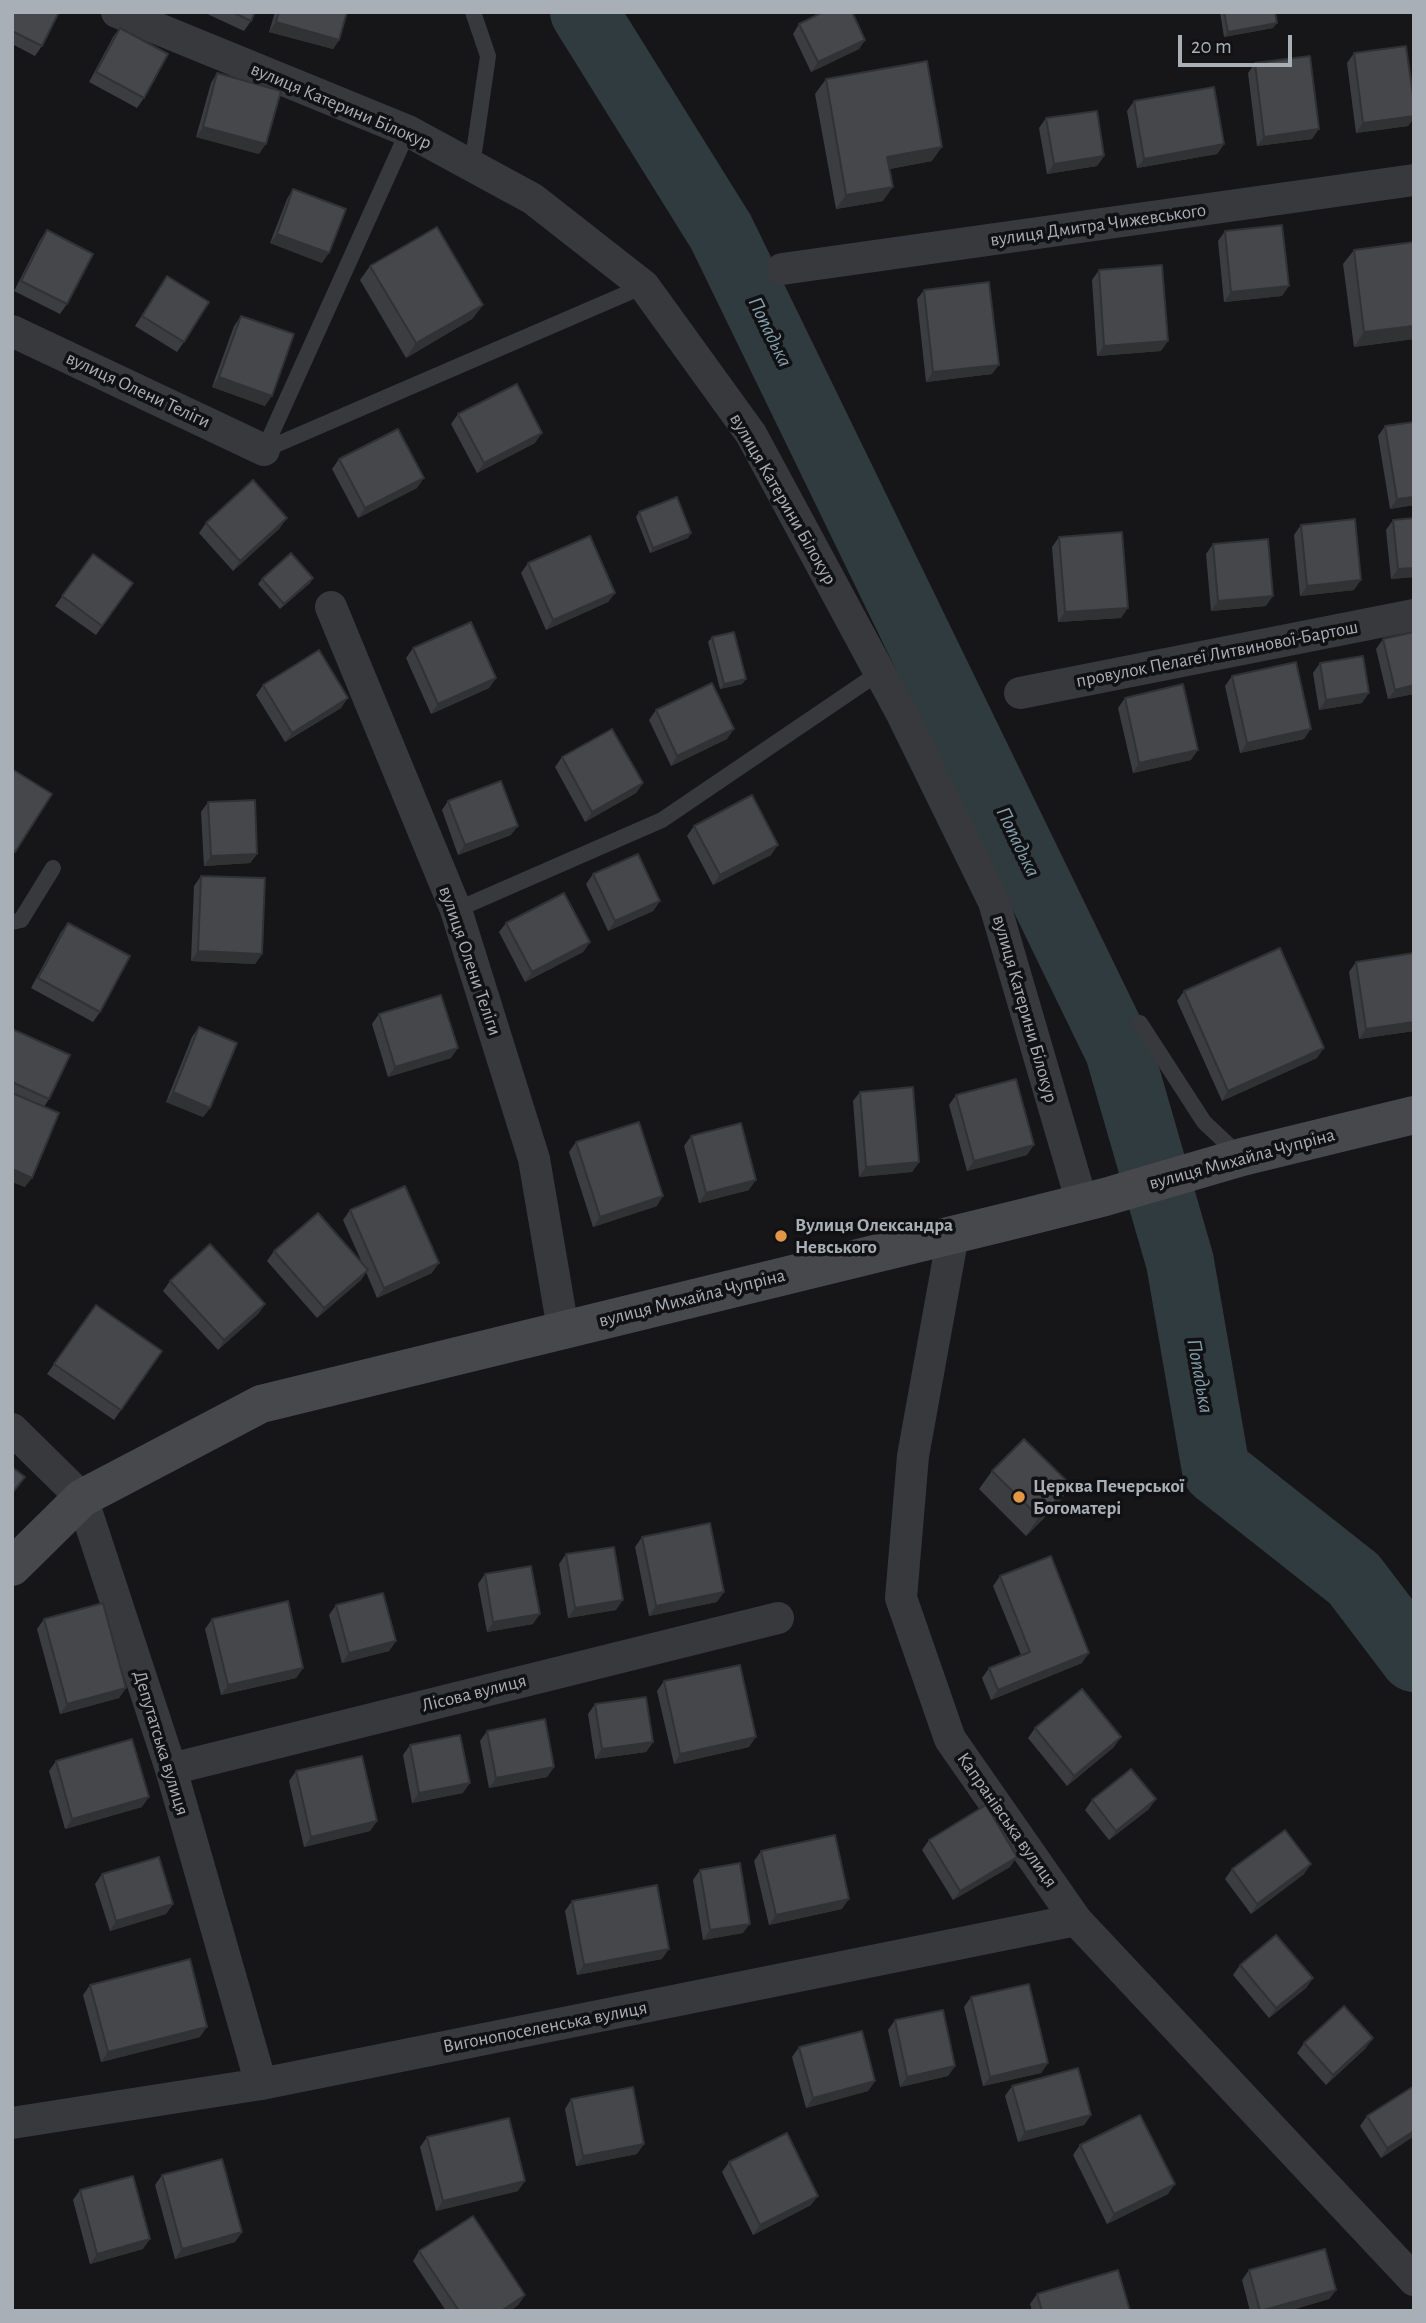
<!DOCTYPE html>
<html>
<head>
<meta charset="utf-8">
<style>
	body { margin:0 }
	#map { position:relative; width:1426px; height:2323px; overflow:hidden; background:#161618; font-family:"Alegreya Sans",sans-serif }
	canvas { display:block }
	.frame { position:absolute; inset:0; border:14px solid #a9afb7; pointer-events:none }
	.scale { position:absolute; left:1178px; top:35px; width:114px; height:32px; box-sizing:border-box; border:4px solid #a9afb7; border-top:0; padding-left:9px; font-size:21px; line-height:24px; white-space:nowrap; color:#a9afb7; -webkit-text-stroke:5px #111113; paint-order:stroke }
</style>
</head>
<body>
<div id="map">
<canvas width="1426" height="2323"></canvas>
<div class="frame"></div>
<div class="scale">20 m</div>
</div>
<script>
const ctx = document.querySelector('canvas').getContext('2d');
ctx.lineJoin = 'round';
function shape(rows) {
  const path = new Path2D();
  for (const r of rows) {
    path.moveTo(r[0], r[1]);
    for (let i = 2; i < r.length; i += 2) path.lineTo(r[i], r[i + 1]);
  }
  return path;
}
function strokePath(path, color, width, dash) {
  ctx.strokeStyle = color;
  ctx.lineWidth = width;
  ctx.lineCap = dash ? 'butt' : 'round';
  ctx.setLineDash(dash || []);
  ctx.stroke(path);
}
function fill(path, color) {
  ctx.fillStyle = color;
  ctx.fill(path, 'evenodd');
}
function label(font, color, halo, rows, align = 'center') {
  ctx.font = font + ' "Alegreya Sans",sans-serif';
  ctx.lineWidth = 7;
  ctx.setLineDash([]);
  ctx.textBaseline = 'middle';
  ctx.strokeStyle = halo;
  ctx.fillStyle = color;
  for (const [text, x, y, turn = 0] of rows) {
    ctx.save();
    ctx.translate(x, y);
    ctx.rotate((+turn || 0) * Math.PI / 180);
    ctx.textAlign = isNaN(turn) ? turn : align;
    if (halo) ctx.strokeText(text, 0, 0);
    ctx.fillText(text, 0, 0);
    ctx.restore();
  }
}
const river = shape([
	[584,12,721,232,1119,1051,1180,1262,1216,1470,1354,1579,1414,1658]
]);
const lane = shape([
	[472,166,488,56,473,12],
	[264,450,644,286],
	[264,450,408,131],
	[456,910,662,820,880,672],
	[12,922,21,920,53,868],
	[1140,1023,1204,1122,1240,1156]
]);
const street = shape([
	[117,12,408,131,533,199,644,286,751,434,902,714,994,902,1082,1203],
	[782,269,1414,180],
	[12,331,264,450],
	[331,607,456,910,534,1159,563,1329],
	[1020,693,1414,615],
	[953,1235,913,1456,901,1598,950,1739,1076,1920,1414,2280],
	[12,1429,82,1498,171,1769,261,2084],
	[171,1769,778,1618],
	[12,2123,261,2084,1076,1920]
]);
const secondary = shape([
	[12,1567,82,1498,261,1404,1026,1217,1105,1197,1242,1157,1414,1115]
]);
const wall = shape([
	[12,12,59,12,42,46,35,56,12,44],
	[203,12,255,12,251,21,244,31],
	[275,12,347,12,339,40,333,49,269,32],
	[1220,12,1275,12,1273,28,1224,37],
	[799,24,865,40,859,49,811,72,793,34],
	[120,28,144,98,137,108,89,82,113,37],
	[1354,53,1414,103,1414,118,1408,126,1356,133,1347,63],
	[1255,63,1312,139,1257,146,1248,73],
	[217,73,259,154,196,137,211,83],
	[826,79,932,161,890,169,883,201,836,209,815,94],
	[1134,101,1224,144,1217,154,1137,168,1127,111],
	[1046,118,1104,156,1097,166,1047,174,1039,128],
	[293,189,322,263,270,243,287,199],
	[47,230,67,304,60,314,14,291,40,240],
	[1225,231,1282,296,1224,302,1218,241],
	[1354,250,1414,339,1354,347,1343,264],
	[370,266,483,305,472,319,406,358,360,280],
	[1099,270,1161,351,1097,356,1092,280],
	[167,276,184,342,177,352,135,326],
	[924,290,992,374,926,382,917,299],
	[241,316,265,406,212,387,234,326],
	[458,414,535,443,477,473,451,424],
	[1385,426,1414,505,1390,509,1378,436],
	[339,459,417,488,358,518,332,469],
	[639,512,691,533,688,538,650,553,636,517],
	[1393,520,1414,577,1391,579,1386,530],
	[206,523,280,528,233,571,199,533],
	[1301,525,1354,590,1300,596,1294,535],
	[1059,537,1121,618,1058,622,1052,547],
	[1213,544,1266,606,1211,611,1206,554],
	[93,554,133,583,96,635,55,606],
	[528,563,615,593,608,602,546,630,521,573],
	[313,578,310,583,280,609,258,584,262,579],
	[712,637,746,679,742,684,720,689,708,642],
	[1383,639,1414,694,1388,699,1376,649],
	[413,648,496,678,489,688,431,714,406,658],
	[1320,663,1362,703,1319,710,1313,673],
	[1232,676,1304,739,1240,753,1225,686],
	[263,685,341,708,285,742,256,695],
	[1125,698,1191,760,1133,773,1118,708],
	[656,710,727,739,671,766,649,720],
	[562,757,643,783,636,793,585,822,555,767],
	[448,801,511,835,458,855,442,810],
	[208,802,257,854,250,863,204,866,201,812],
	[694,826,771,855,713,885,687,836],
	[593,874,660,901,653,911,608,931,586,884],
	[201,876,262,954,255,964,191,961,194,886],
	[68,923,100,1012,93,1022,31,988,61,932],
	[506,923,590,942,583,952,525,982,499,932],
	[1414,953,1414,1031,1359,1039,1349,972,1356,962],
	[1184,991,1317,1058,1222,1101,1177,1001],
	[379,1014,451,1058,388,1077,372,1024],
	[199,1027,210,1108,203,1117,166,1102,192,1037],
	[12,1029,49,1099,44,1107,25,1187,12,1182],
	[860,1092,919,1162,912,1172,859,1177,853,1101],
	[956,1095,1027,1155,967,1171,949,1105],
	[691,1136,749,1190,699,1203,684,1146],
	[576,1142,657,1206,593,1227,569,1152],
	[350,1210,432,1273,377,1298,366,1272,361,1280,317,1318,267,1261,274,1251,363,1265,343,1220],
	[170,1281,265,1304,258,1314,218,1350,163,1291],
	[96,1305,162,1351,114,1420,47,1374],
	[992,1471,1058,1504,1026,1536,979,1489],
	[642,1537,717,1602,649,1616,635,1547],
	[566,1554,616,1610,568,1618,559,1564],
	[485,1574,533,1624,487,1632,478,1584],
	[1000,1576,1082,1663,991,1700,982,1678,989,1668,1021,1655,993,1586],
	[336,1605,396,1641,389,1651,342,1663,329,1615],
	[44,1619,126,1688,119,1698,60,1714,37,1629],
	[212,1619,303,1668,296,1678,221,1695,205,1629],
	[664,1681,749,1747,674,1764,657,1691],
	[595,1704,653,1742,646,1752,595,1759,588,1714],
	[1035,1728,1114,1747,1067,1786,1028,1738],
	[487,1731,554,1767,547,1777,489,1788,480,1741],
	[410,1745,463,1793,412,1803,403,1755],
	[56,1761,142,1807,65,1829,49,1771],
	[296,1771,377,1821,370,1831,304,1847,289,1781],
	[1092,1800,1149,1809,1109,1840,1085,1810],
	[929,1840,1010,1867,953,1900,922,1850],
	[761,1851,842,1909,769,1925,754,1861],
	[1232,1869,1304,1874,1251,1914,1225,1879],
	[700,1870,743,1933,703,1940,693,1880],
	[102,1874,173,1904,166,1914,110,1931,95,1884],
	[572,1901,662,1959,577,1975,565,1911],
	[1240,1965,1313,1978,1306,1988,1269,2018,1233,1975],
	[90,1985,200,2037,101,2062,83,1995],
	[971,1997,1048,2063,1041,2073,983,2086,964,2007],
	[895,2020,955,2066,948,2076,900,2087,888,2030],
	[1304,2043,1366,2048,1326,2085,1297,2053],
	[799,2047,875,2081,868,2091,806,2108,792,2057],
	[1012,2086,1091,2115,1084,2125,1018,2142,1005,2096],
	[1414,2086,1414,2136,1381,2158,1360,2126,1367,2116],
	[571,2099,637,2154,576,2166,565,2109],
	[427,2137,518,2191,436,2211,420,2147],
	[1080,2145,1168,2194,1107,2224,1073,2155],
	[729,2162,811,2205,753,2235,722,2172],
	[162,2175,242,2232,235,2242,175,2259,155,2185],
	[80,2190,143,2249,90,2264,73,2200],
	[419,2251,525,2295,518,2305,510,2311,446,2311,413,2261],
	[1249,2270,1336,2290,1329,2299,1288,2311,1250,2311,1242,2280],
	[1037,2294,1130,2311,1032,2311,1030,2304]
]);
const shadedWall = shape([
	[276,22,339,40,333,49,269,32],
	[1277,23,1273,28,1224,37,1228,32],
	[865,40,859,49,811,72,818,62],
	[1414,116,1414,118,1408,126,1356,133,1363,123],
	[203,127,266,144,259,154,196,137],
	[1319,129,1312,139,1257,146,1264,137],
	[1224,144,1217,154,1137,168,1144,159],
	[942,147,932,161,877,171,887,157],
	[1104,156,1097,166,1047,174,1054,164],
	[893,187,883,201,836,209,846,195],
	[277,234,329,253,322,263,270,243],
	[1289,286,1282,296,1224,302,1231,292],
	[483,305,472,319,406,358,416,343],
	[1414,326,1414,339,1354,347,1364,332],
	[1168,341,1161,351,1097,356,1104,346],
	[999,365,992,374,926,382,933,372],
	[219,377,272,396,265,406,212,387],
	[542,433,535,443,477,473,484,463],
	[424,478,417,488,358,518,365,508],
	[1414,497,1414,505,1390,509,1397,499],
	[287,518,280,528,233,571,240,561],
	[691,533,688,538,650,553,653,548],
	[1414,568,1414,577,1391,579,1398,569],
	[313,578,310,583,280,609,284,604],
	[1361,580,1354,590,1300,596,1307,586],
	[615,593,608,602,546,630,553,620],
	[1273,596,1266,606,1211,611,1218,601],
	[1128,608,1121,618,1058,622,1065,612],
	[496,678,489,688,431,714,438,704],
	[746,679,742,684,720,689,724,684],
	[1414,685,1414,694,1388,699,1395,690],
	[1369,693,1362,703,1319,710,1326,700],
	[348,698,341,708,285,742,292,733],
	[734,729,727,739,671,766,677,756],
	[1311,729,1304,739,1240,753,1247,743],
	[1198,750,1191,760,1133,773,1139,763],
	[643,783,636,793,585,822,592,812],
	[518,826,511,835,458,855,465,845],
	[778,845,771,855,713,885,720,875],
	[257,854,250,863,204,866,211,856],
	[660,901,653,911,608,931,615,921],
	[590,942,583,952,525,982,532,972],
	[198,951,262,954,255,964,191,961],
	[1414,1022,1414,1031,1359,1039,1366,1029],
	[458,1048,451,1058,388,1077,395,1067],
	[1324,1048,1317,1058,1222,1101,1228,1091],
	[173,1092,210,1108,203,1117,166,1102],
	[1034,1145,1027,1155,967,1171,974,1161],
	[919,1162,912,1172,859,1177,866,1167],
	[12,1169,32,1178,25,1187,12,1182],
	[756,1180,749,1190,699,1203,706,1193],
	[663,1196,657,1206,593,1227,600,1217],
	[439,1263,432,1273,377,1298,384,1288],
	[368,1270,361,1280,317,1318,324,1308],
	[265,1304,258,1314,218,1350,224,1340],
	[1071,1485,1058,1504,1026,1536,1039,1517],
	[724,1592,717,1602,649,1616,656,1606],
	[623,1600,616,1610,568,1618,575,1608],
	[540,1614,533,1624,487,1632,493,1622],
	[396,1641,389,1651,342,1663,349,1653],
	[1089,1653,1082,1663,991,1700,998,1690],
	[303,1668,296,1678,221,1695,228,1685],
	[126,1688,119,1698,60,1714,67,1704],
	[756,1737,749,1747,674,1764,680,1754],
	[1121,1737,1114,1747,1067,1786,1074,1776],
	[653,1742,646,1752,595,1759,602,1749],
	[554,1767,547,1777,489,1788,496,1778],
	[470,1783,463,1793,412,1803,419,1793],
	[149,1797,142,1807,65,1829,72,1819],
	[1156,1799,1149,1809,1109,1840,1116,1831],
	[377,1821,370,1831,304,1847,311,1837],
	[1017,1857,1010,1867,953,1900,960,1891],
	[1311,1864,1304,1874,1251,1914,1257,1904],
	[849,1899,842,1909,769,1925,776,1915],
	[173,1904,166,1914,110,1931,116,1921],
	[750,1924,743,1933,703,1940,710,1930],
	[669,1949,662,1959,577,1975,584,1965],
	[1313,1978,1306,1988,1269,2018,1276,2008],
	[207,2027,200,2037,101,2062,108,2052],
	[1373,2038,1366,2048,1326,2085,1333,2075],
	[1048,2063,1041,2073,983,2086,990,2077],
	[955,2066,948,2076,900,2087,907,2077],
	[875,2081,868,2091,806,2108,813,2098],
	[1091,2115,1084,2125,1018,2142,1025,2132],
	[1414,2131,1414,2136,1381,2158,1387,2148],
	[644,2144,637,2154,576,2166,583,2156],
	[525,2181,518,2191,436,2211,443,2201],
	[1175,2184,1168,2194,1107,2224,1114,2214],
	[818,2196,811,2205,753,2235,760,2225],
	[242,2232,235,2242,175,2259,182,2249],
	[150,2239,143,2249,90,2264,97,2254],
	[1336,2290,1329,2299,1288,2311,1260,2311],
	[525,2295,518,2305,510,2311,501,2311]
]);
const building = shape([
	[13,12,59,12,42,46,12,31,12,14,13,12],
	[232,12,255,12,251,21,232,12],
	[279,12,347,12,339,40,276,22,279,12],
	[823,12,852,12,865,40,818,62,799,24,823,12],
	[1224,12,1275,12,1277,23,1228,32,1224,12],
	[120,28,168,54,144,98,96,72,120,28],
	[1406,46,1414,103,1414,116,1363,123,1354,53,1406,46],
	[1310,56,1319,129,1264,137,1255,63,1310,56],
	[927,61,942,147,887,157,893,187,846,195,826,79,927,61],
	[217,73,281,91,266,144,203,127,217,73],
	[1214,87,1224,144,1144,159,1134,101,1214,87],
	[1097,111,1104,156,1054,164,1046,118,1097,111],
	[293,189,346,209,329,253,277,234,293,189],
	[1282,225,1289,286,1231,292,1225,231,1282,225],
	[437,227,483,305,416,343,370,266,437,227],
	[47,230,93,254,67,304,21,281,47,230],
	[1414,242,1414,326,1364,332,1354,250,1414,242],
	[1162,265,1168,341,1104,346,1099,270,1162,265],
	[167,276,209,302,184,342,142,316,167,276],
	[989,282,999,365,933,372,924,290,989,282],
	[241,316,294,334,272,396,219,377,241,316],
	[517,384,542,433,484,463,458,414,517,384],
	[1414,422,1414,497,1397,499,1385,426,1414,422],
	[398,429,424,478,365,508,339,459,398,429],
	[253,480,287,518,240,561,206,523,253,480],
	[677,497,691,533,653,548,639,512,677,497],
	[1414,518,1414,568,1398,569,1393,520,1414,518],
	[1355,519,1361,580,1307,586,1301,525,1355,519],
	[1122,532,1128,608,1065,612,1059,537,1122,532],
	[590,536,615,593,553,620,528,563,590,536],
	[1268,539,1273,596,1218,601,1213,544,1268,539],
	[291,553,313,578,284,604,262,579,291,553],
	[93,554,133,583,102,626,62,596,93,554],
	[471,622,496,678,438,704,413,648,471,622],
	[734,632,746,679,724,684,712,637,734,632],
	[1414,632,1414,685,1395,690,1383,639,1414,632],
	[319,650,348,698,292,733,263,685,319,650],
	[1363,656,1369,693,1326,700,1320,663,1363,656],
	[1296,662,1311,729,1247,743,1232,676,1296,662],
	[712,683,734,729,677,756,656,710,712,683],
	[1183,684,1198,750,1139,763,1125,698,1183,684],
	[612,729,643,783,592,812,562,757,612,729],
	[12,769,52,794,15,852,12,850,12,769],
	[501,781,518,826,465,845,448,801,501,781],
	[752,795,778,845,720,875,694,826,752,795],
	[255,800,257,854,211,856,208,802,255,800],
	[638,854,660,901,615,921,593,874,638,854],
	[201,876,265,878,262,954,198,951,201,876],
	[564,893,590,942,532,972,506,923,564,893],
	[68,923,130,956,100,1012,38,978,68,923],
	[1280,948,1324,1048,1228,1091,1184,991,1280,948],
	[1414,953,1414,1022,1366,1029,1356,962,1414,953],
	[441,995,458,1048,395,1067,379,1014,441,995],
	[199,1027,237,1043,210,1108,173,1092,199,1027],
	[12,1029,70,1055,49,1099,12,1082,12,1029],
	[1016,1079,1034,1145,974,1161,956,1095,1016,1079],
	[913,1087,919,1162,866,1167,860,1092,913,1087],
	[12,1093,59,1113,32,1178,12,1169,12,1093],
	[639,1122,663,1196,600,1217,576,1142,639,1122],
	[741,1123,756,1180,706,1193,691,1136,741,1123],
	[405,1186,439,1263,384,1288,350,1210,405,1186],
	[318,1213,368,1270,324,1308,274,1251,318,1213],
	[210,1244,265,1304,224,1340,170,1281,210,1244],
	[96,1305,162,1351,121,1410,54,1364,96,1305],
	[1024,1439,1071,1485,1039,1517,992,1471,1024,1439],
	[12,1467,25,1477,12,1493,12,1467],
	[710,1523,724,1592,656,1606,642,1537,710,1523],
	[614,1547,623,1600,575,1608,566,1554,614,1547],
	[1051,1556,1089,1653,998,1690,989,1668,1030,1652,1000,1576,1051,1556],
	[531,1566,540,1614,493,1622,485,1574,531,1566],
	[383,1593,396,1641,349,1653,336,1605,383,1593],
	[288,1601,303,1668,228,1685,212,1619,288,1601],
	[103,1603,126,1688,67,1704,44,1619,103,1603],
	[740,1665,756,1737,680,1754,664,1681,740,1665],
	[1082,1689,1121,1737,1074,1776,1035,1728,1082,1689],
	[646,1697,653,1742,602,1749,595,1704,646,1697],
	[545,1719,554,1767,496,1778,487,1731,545,1719],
	[460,1735,470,1783,419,1793,410,1745,460,1735],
	[132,1739,149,1797,72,1819,56,1761,132,1739],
	[362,1756,377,1821,311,1837,296,1771,362,1756],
	[1131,1769,1156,1799,1116,1831,1092,1800,1131,1769],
	[986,1805,1017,1857,960,1891,929,1840,986,1805],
	[1285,1830,1311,1864,1257,1904,1232,1869,1285,1830],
	[835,1835,849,1899,776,1915,761,1851,835,1835],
	[159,1857,173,1904,116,1921,102,1874,159,1857],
	[740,1863,750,1924,710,1930,700,1870,740,1863],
	[657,1885,669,1949,584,1965,572,1901,657,1885],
	[1276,1935,1313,1978,1276,2008,1240,1965,1276,1935],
	[190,1959,207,2027,108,2052,90,1985,190,1959],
	[1029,1984,1048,2063,990,2077,971,1997,1029,1984],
	[1344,2006,1373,2038,1333,2075,1304,2043,1344,2006],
	[943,2010,955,2066,907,2077,895,2020,943,2010],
	[862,2031,875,2081,813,2098,799,2047,862,2031],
	[1078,2068,1091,2115,1025,2132,1012,2086,1078,2068],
	[1414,2086,1414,2131,1387,2148,1367,2116,1414,2086],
	[633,2087,644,2144,583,2156,571,2099,633,2087],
	[1140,2115,1175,2184,1114,2214,1080,2145,1140,2115],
	[509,2118,525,2181,443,2201,427,2137,509,2118],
	[787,2133,818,2196,760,2225,729,2162,787,2133],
	[222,2159,242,2232,182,2249,162,2175,222,2159],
	[133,2176,150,2239,97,2254,80,2190,133,2176],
	[473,2216,525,2295,501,2311,459,2311,419,2251,473,2216],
	[1325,2249,1336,2290,1260,2311,1249,2270,1325,2249],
	[1118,2270,1130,2311,1042,2311,1037,2294,1118,2270]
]);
const markers = [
	[781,1236,7,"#e19745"],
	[1019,1497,7,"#e19745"]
];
const streetNames = [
	["вулиця Катерини Білокур",341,106,23],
	["вулиця Дмитра Чижевського",1098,225,-8],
	["вулиця Олени Теліги",138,390,25],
	["вулиця Катерини Білокур",783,499,60],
	["провулок Пелагеї Литвинової-Бартош",1217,654,-11],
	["вулиця Олени Теліги",470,961,71],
	["вулиця Катерини Білокур",1025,1009,74],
	["вулиця Михайла Чупріна",1242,1159,-15],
	["вулиця Михайла Чупріна",692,1298,-14],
	["Лісова вулиця",474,1693,-14],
	["Депутатська вулиця",161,1743,73],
	["Капранівська вулиця",1007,1820,55],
	["Вигонопоселенська вулиця",545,2027,-11]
];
const poiNames = [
	["Вулиця Олександра",795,1225],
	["Невського",795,1247],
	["Церква Печерської",1033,1486],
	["Богоматері",1033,1508]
];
const waterNames = [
	["Попадька",770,332,64],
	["Попадька",1018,842,64],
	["Попадька",1200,1376,80]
];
strokePath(river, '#303b40', 68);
strokePath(lane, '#37393c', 16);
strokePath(street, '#37393c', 32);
strokePath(secondary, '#46484c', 38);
fill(wall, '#3b3d40');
fill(shadedWall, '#303234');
fill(building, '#45474b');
strokePath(building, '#303234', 2);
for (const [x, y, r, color] of markers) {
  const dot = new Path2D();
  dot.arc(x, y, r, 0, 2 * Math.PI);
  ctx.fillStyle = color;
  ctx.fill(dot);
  strokePath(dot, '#111113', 2.5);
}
label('19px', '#a9afb7', '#111113', streetNames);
label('bold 19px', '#a9afb7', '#111113', poiNames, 'left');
label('italic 21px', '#83a0ae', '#111113', waterNames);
</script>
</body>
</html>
